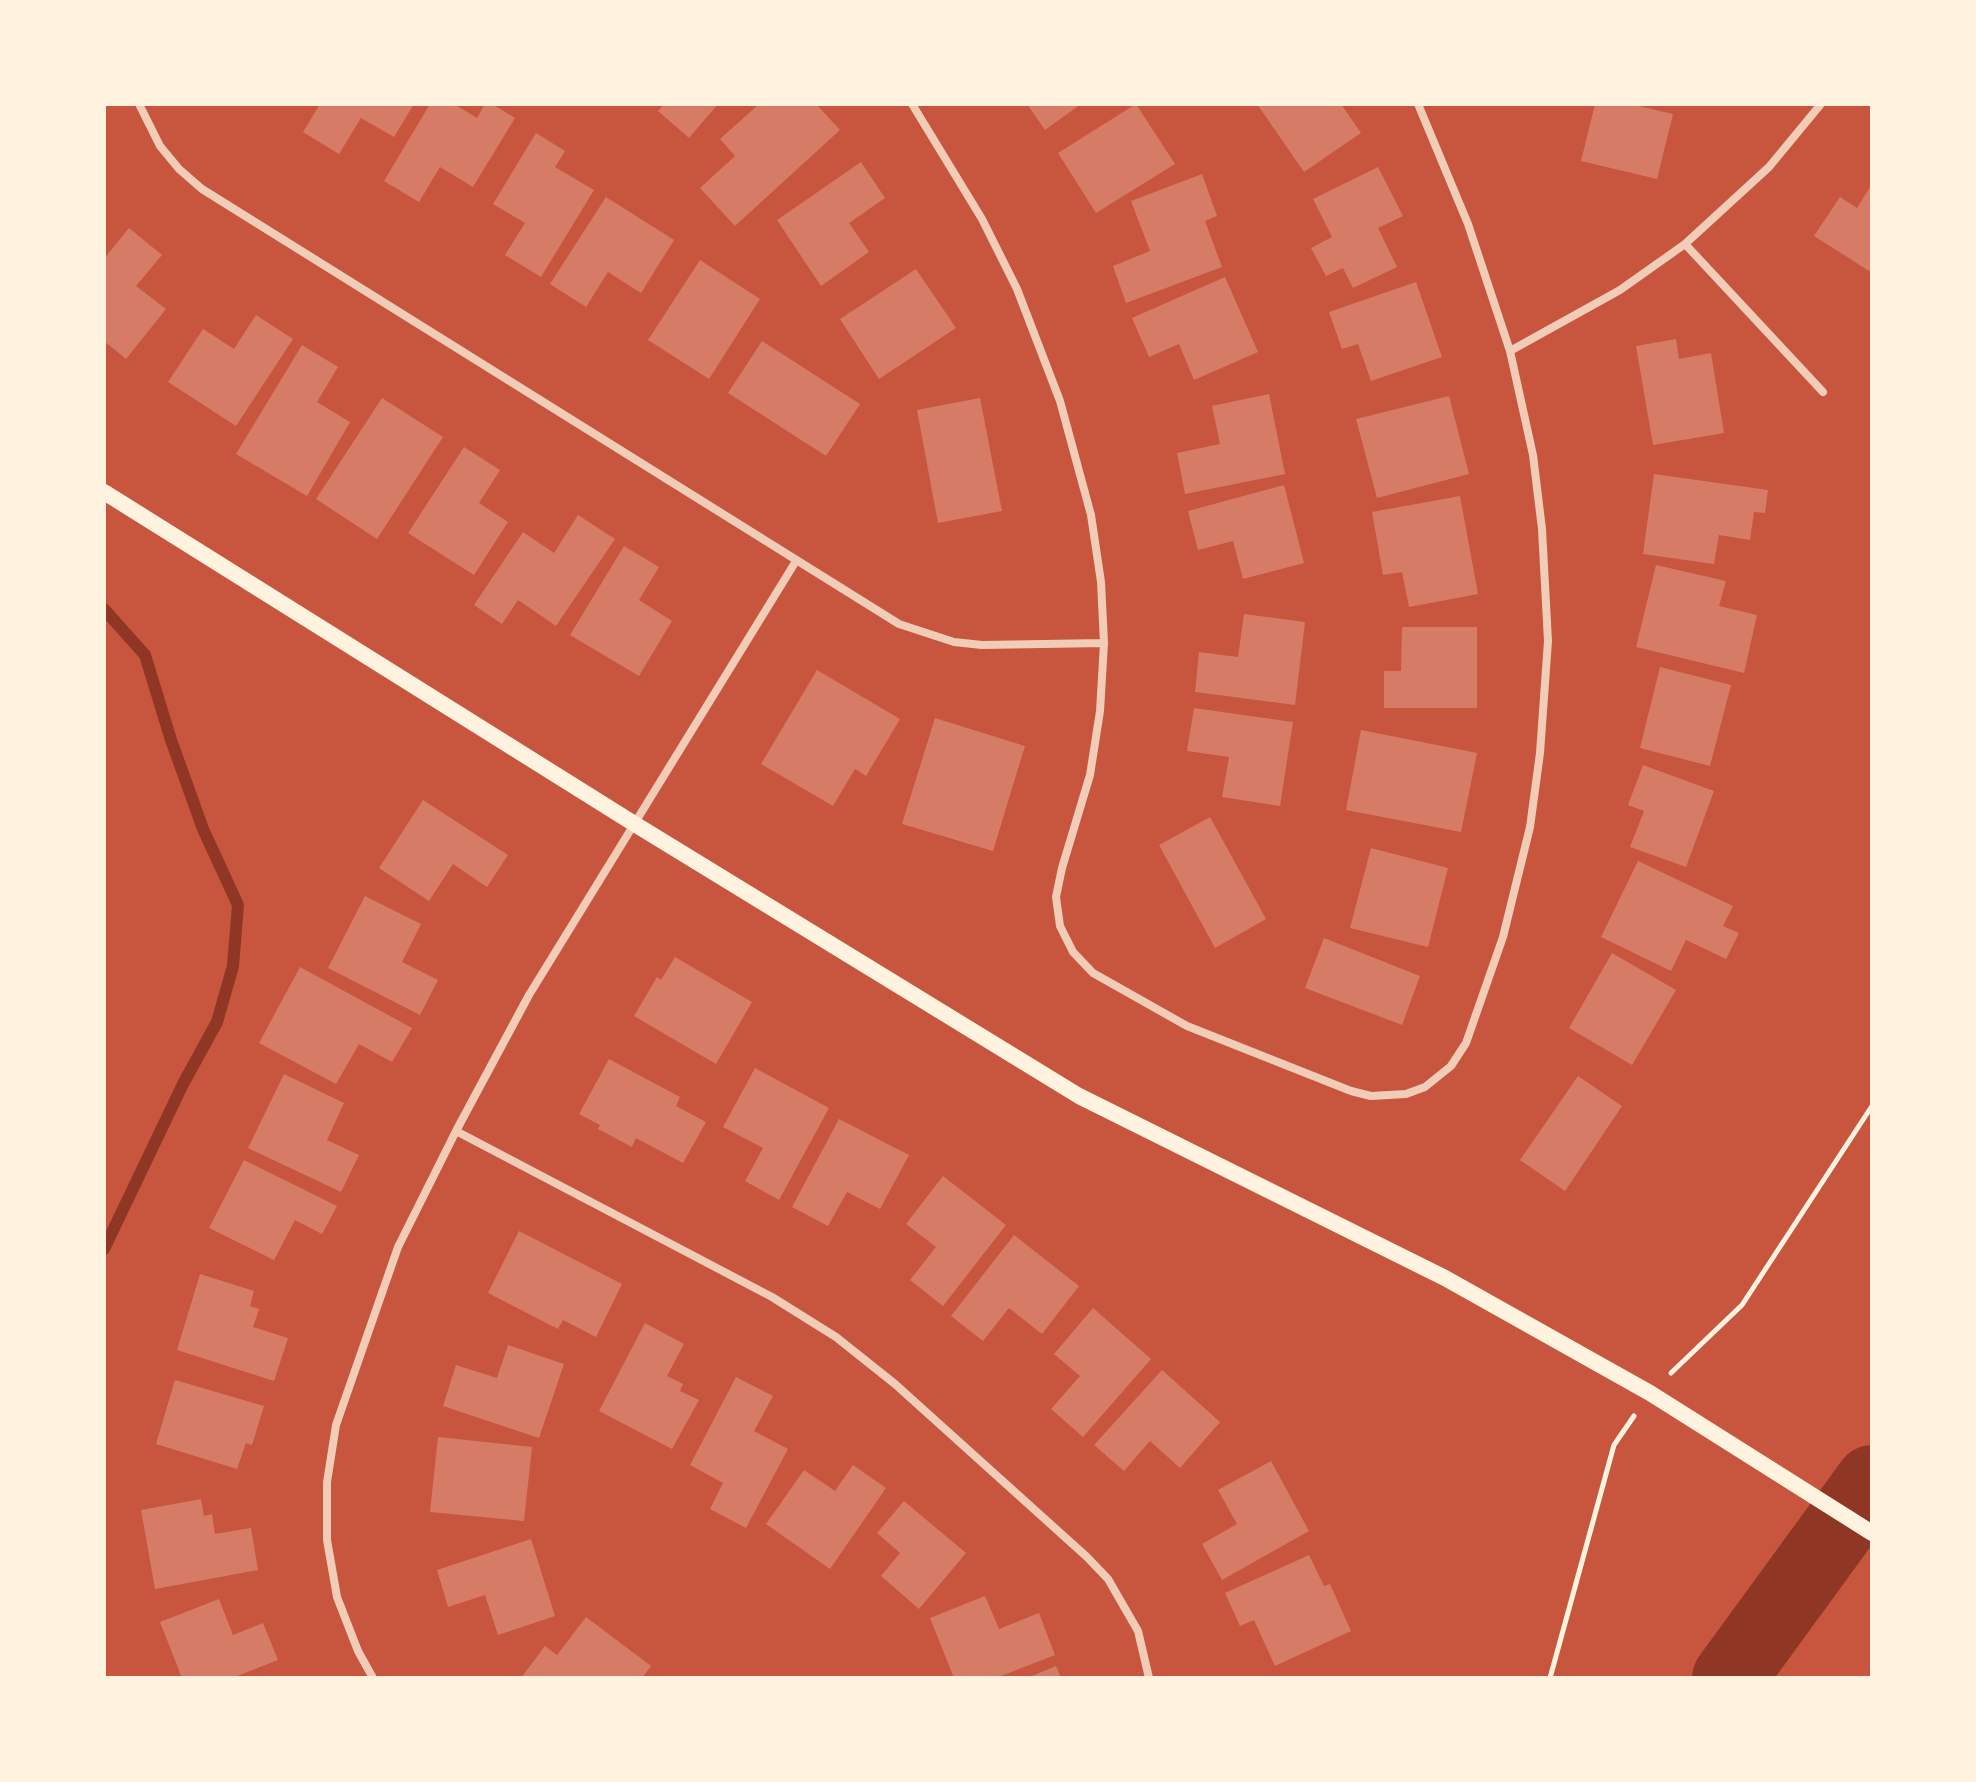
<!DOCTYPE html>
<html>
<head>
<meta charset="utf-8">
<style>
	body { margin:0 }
	#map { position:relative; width:1976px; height:1782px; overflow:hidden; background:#c8553d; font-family:"DejaVu Sans",sans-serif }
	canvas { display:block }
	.frame { position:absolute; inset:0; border:106px solid #fff3e0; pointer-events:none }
</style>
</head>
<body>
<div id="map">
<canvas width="1976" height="1782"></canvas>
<div class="frame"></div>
</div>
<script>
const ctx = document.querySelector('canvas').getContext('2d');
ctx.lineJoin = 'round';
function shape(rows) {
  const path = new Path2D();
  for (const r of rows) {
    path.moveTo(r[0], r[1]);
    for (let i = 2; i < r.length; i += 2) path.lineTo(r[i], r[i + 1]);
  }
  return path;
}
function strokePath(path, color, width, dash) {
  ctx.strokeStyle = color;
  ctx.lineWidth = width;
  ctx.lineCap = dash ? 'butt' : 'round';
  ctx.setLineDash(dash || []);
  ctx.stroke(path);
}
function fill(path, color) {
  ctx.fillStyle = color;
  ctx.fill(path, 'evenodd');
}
const stream = shape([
	[104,609,145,655,171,740,203,829,238,905,233,966,217,1022,183,1084,104,1249]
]);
const river = shape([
	[1729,1678,1872,1482]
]);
const building = shape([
	[320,104,414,104,394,137,361,118,339,154,303,132],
	[430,104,454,104,477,118,485,104,492,104,515,118,473,187,440,167,419,202,384,181],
	[664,104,718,104,689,138,658,111],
	[759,104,816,104,840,130,735,226,700,188,735,156,720,139],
	[1027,104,1081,104,1045,130],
	[1136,104,1175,164,1096,213,1058,153],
	[1257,104,1341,104,1361,133,1304,172],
	[1595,104,1630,104,1673,114,1657,179,1581,161],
	[536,133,565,151,555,167,594,190,541,277,505,255,525,223,493,204],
	[861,162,885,198,849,223,869,252,821,286,777,220],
	[1378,167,1403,216,1378,228,1397,267,1353,288,1343,268,1326,276,1311,248,1332,237,1313,199],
	[1202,174,1217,216,1205,221,1222,267,1126,303,1113,266,1150,251,1131,201],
	[1872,184,1872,267,1869,271,1814,236,1840,197,1857,208],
	[606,197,674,240,641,293,608,272,586,307,550,284],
	[129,228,162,255,136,286,166,309,126,359,104,341,104,259],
	[700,260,760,299,709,379,648,340],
	[916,269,956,328,879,379,840,319],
	[1225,277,1258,352,1194,380,1179,344,1149,357,1132,318],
	[1416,282,1442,357,1371,381,1358,344,1342,349,1329,312],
	[256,315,293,339,236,426,168,382,203,329,234,349],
	[1676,339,1679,359,1711,353,1724,433,1653,445,1636,346],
	[762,341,860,404,826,456,728,393],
	[302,345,338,367,317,402,350,422,307,496,236,454],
	[1269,394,1285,474,1185,494,1177,453,1220,444,1212,406],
	[1449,396,1469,474,1377,498,1356,419],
	[382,398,443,437,377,539,316,499],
	[980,398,1002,511,938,523,917,410],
	[464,447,500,470,479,503,508,522,474,575,408,533],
	[1654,474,1768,490,1765,513,1754,512,1750,540,1719,535,1714,564,1643,554],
	[1284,485,1304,563,1243,579,1233,541,1198,550,1188,511],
	[1460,496,1478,594,1409,607,1402,572,1383,575,1372,512],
	[578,515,615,539,556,626,518,600,502,624,474,605,523,532,554,553],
	[624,546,659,567,639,600,672,621,639,676,570,635],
	[1656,565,1726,581,1719,606,1757,615,1744,673,1636,647],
	[1244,614,1305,622,1295,705,1195,692,1199,652,1238,657],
	[1402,627,1477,627,1477,708,1384,708,1384,671,1401,671],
	[1660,667,1731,685,1710,766,1640,748],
	[817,670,900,719,866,776,855,769,833,806,761,764],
	[1194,708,1293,722,1280,806,1222,797,1229,757,1187,751],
	[935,718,1025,746,993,851,902,824],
	[1361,730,1477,753,1461,832,1346,810],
	[1643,765,1714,791,1686,867,1630,847,1644,811,1628,805],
	[423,800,508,855,487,887,453,864,429,901,379,868],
	[1210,817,1266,919,1215,948,1159,845],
	[1371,848,1448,868,1428,947,1350,928],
	[1638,861,1733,906,1723,926,1739,933,1726,959,1686,940,1671,971,1601,937],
	[365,896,421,924,402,962,438,980,420,1015,328,968],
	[1324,938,1420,976,1402,1025,1305,988],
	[1612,953,1676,990,1632,1065,1569,1028],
	[675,957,752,1002,716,1064,634,1016,657,977,661,980],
	[300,967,412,1028,392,1062,359,1044,336,1084,259,1043],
	[609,1059,680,1097,676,1106,706,1122,683,1163,636,1138,632,1147,598,1129,600,1125,579,1114],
	[755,1068,829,1108,779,1200,745,1181,763,1148,723,1127],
	[284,1074,344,1103,327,1140,359,1155,341,1192,248,1148],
	[1578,1076,1622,1106,1565,1191,1520,1160],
	[839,1119,909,1155,880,1209,847,1192,828,1226,792,1207],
	[244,1160,337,1206,322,1234,295,1220,274,1260,209,1228],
	[943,1176,1006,1225,943,1306,910,1280,936,1247,906,1224],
	[519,1231,622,1284,596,1337,563,1320,558,1329,488,1293],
	[1014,1235,1079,1286,1042,1334,1009,1308,983,1341,951,1316],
	[200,1274,254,1291,250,1306,259,1309,253,1327,288,1338,274,1381,177,1350],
	[1093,1308,1151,1359,1083,1437,1051,1409,1080,1376,1054,1354],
	[645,1323,684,1344,667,1376,683,1384,680,1391,699,1400,672,1449,599,1411],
	[508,1345,564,1364,539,1438,443,1406,456,1365,497,1378],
	[1162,1370,1220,1422,1180,1468,1150,1441,1124,1471,1094,1445],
	[736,1377,773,1396,754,1431,788,1449,746,1528,710,1509,723,1483,690,1465],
	[175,1380,264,1406,252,1445,246,1443,237,1469,156,1444],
	[438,1437,532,1447,524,1521,430,1512],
	[1271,1461,1309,1531,1222,1580,1202,1544,1237,1524,1218,1490],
	[853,1465,886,1488,830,1569,766,1524,804,1470,835,1491],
	[201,1499,204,1516,212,1514,215,1534,251,1528,258,1570,155,1589,141,1510],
	[904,1501,966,1553,919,1609,881,1576,900,1553,877,1533],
	[531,1539,555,1616,498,1635,485,1595,448,1607,437,1570],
	[1309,1555,1324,1586,1330,1584,1351,1631,1275,1666,1254,1620,1240,1626,1225,1593],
	[985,1596,999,1629,1039,1613,1055,1655,996,1678,954,1678,930,1618],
	[219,1599,233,1635,263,1623,278,1660,232,1678,182,1678,160,1622],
	[586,1617,651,1666,642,1678,521,1678,545,1646,557,1655],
	[1056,1666,1061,1678,1027,1678]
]);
const path = shape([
	[1671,1373,1742,1305,1872,1106],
	[1550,1678,1614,1445,1634,1416]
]);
const minor = shape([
	[139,104,160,146,179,169,202,189,899,624,954,642,982,645,1104,643],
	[912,104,982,219,1017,289,1060,401,1091,515,1101,582,1104,643,1100,711,1090,775,1062,868,1056,897,1060,926,1073,952,1093,973,1187,1026,1351,1091,1371,1096,1406,1094,1425,1087,1451,1066,1466,1043,1503,937,1530,827,1540,753,1548,641,1542,529,1533,455,1510,351,1468,224,1418,104],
	[1685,244,1823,392],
	[1510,351,1620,290,1685,244,1769,167,1821,104],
	[456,1131,772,1297,836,1337,895,1384,1087,1557,1108,1579,1138,1631,1149,1678],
	[373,1678,358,1651,337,1597,327,1540,327,1482,336,1425,398,1247,456,1131,529,995,796,561]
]);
const secondary = shape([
	[104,492,633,823,1079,1096,1445,1278,1650,1393,1872,1533]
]);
strokePath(stream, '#8f3625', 12);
strokePath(river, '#8f3625', 74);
fill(building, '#d67c66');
strokePath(path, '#fff3e0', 5);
strokePath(minor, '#f1ccb7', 8);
strokePath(secondary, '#fff3e0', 16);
</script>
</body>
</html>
